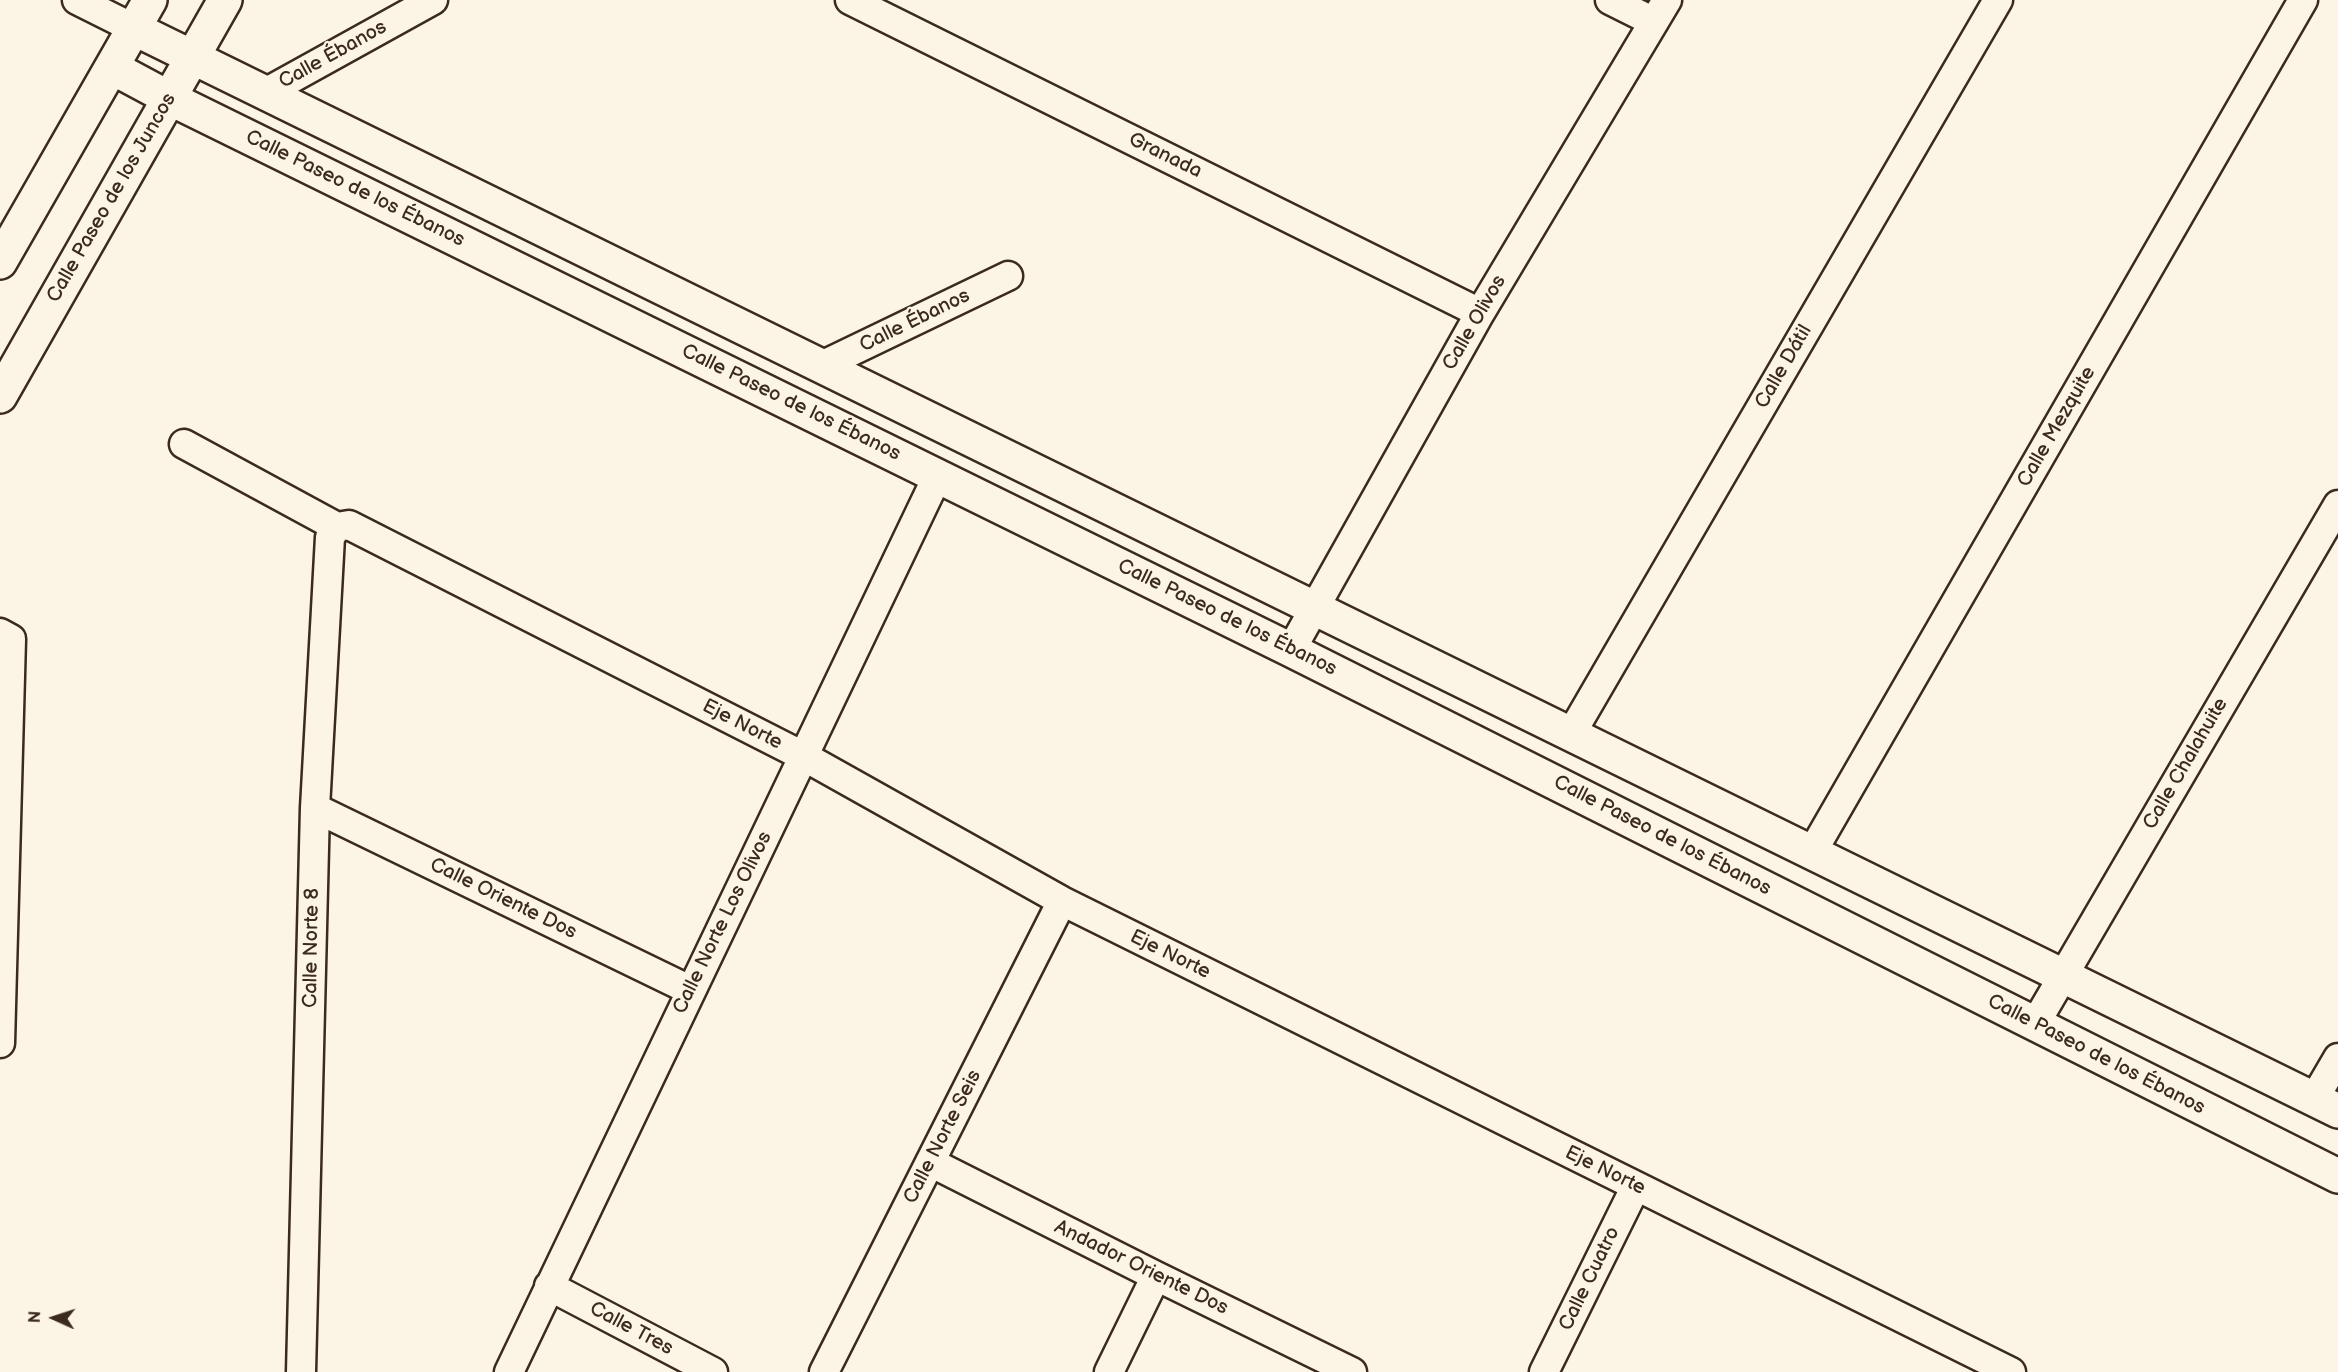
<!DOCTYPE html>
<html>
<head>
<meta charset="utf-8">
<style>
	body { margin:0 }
	#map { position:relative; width:2338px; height:1372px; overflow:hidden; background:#fcf5e5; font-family:"Balsamiq Sans",sans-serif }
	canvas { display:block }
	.north { position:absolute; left:24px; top:1288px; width:60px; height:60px; -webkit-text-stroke:4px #fcf5e5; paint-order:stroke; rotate:273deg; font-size:16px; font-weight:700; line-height:24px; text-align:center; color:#3b2a1e }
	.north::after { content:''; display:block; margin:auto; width:21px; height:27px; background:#3b2a1e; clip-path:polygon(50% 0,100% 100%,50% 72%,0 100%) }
</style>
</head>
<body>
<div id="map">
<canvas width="2338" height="1372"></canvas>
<div class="north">N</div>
</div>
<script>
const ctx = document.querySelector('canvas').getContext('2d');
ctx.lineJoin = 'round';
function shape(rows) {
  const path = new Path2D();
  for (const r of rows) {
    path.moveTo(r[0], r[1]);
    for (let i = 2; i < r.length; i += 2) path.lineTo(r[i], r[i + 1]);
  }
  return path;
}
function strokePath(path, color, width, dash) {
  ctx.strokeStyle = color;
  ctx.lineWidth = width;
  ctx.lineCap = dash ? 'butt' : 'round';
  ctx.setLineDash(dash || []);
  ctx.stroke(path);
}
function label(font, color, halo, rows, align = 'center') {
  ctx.font = font + ' "Balsamiq Sans",sans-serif';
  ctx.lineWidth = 4.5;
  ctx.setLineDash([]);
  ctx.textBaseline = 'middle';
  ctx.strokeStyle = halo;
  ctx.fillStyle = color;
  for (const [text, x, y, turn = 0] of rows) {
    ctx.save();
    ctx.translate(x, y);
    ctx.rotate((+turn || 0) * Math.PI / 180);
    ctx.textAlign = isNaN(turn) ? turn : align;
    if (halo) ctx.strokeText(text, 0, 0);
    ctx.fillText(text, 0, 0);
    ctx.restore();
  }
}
const minor = shape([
	[77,0,133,28],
	[850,0,1480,313],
	[1610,0,1654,22],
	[265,93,433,0],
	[821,366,1008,276],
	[184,444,337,527],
	[337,527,349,525,805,757,1062,901,2011,1372],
	[0,633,11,639,0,1043],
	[1291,650,1480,313,1667,0],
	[1571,734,1998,0],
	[315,808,690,990],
	[1811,854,2303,0],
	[2035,1024,2338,505],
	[2314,1099,2338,1058],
	[930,1162,1156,1276,1352,1372],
	[549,1286,713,1372],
	[301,1372,315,808,330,537,337,527],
	[509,1372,938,475],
	[824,1372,1062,901],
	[1109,1372,1156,1276],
	[1544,1372,1636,1186]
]);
const secondary = shape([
	[133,28,2338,1111],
	[113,68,169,98,1291,650,2338,1176],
	[0,262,150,0],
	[0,396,225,0]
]);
const streetNames = [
	["Calle Ébanos",333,55,-29],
	["Granada",1165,156,26],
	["Calle Paseo de los Ébanos",355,189,26],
	["Calle Paseo de los Juncos",112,198,-60],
	["Calle Ébanos",915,321,-26],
	["Calle Olivos",1475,323,-60],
	["Calle Dátil",1784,367,-60],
	["Calle Paseo de los Ébanos",791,403,26],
	["Calle Mezquite",2057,427,-60],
	["Calle Paseo de los Ébanos",1227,618,26],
	["Eje Norte",742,725,27],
	["Calle Chalahuite",2186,764,-60],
	["Calle Paseo de los Ébanos",1662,836,27],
	["Calle Oriente Dos",503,899,26],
	["Calle Norte Los Olivos",723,923,-64],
	["Calle Norte 8",312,948,-89],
	["Eje Norte",1170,955,26],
	["Calle Paseo de los Ébanos",2096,1055,27],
	["Calle Norte Seis",943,1137,-63],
	["Eje Norte",1605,1171,26],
	["Andador Oriente Dos",1141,1268,26],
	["Calle Cuatro",1590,1279,-64],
	["Calle Tres",631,1329,28]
];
strokePath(minor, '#3b2a1e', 33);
strokePath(secondary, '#3b2a1e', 38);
strokePath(minor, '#fcf5e5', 28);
strokePath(secondary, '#fcf5e5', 33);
label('20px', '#3b2a1e', '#fcf5e5', streetNames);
</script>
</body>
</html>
